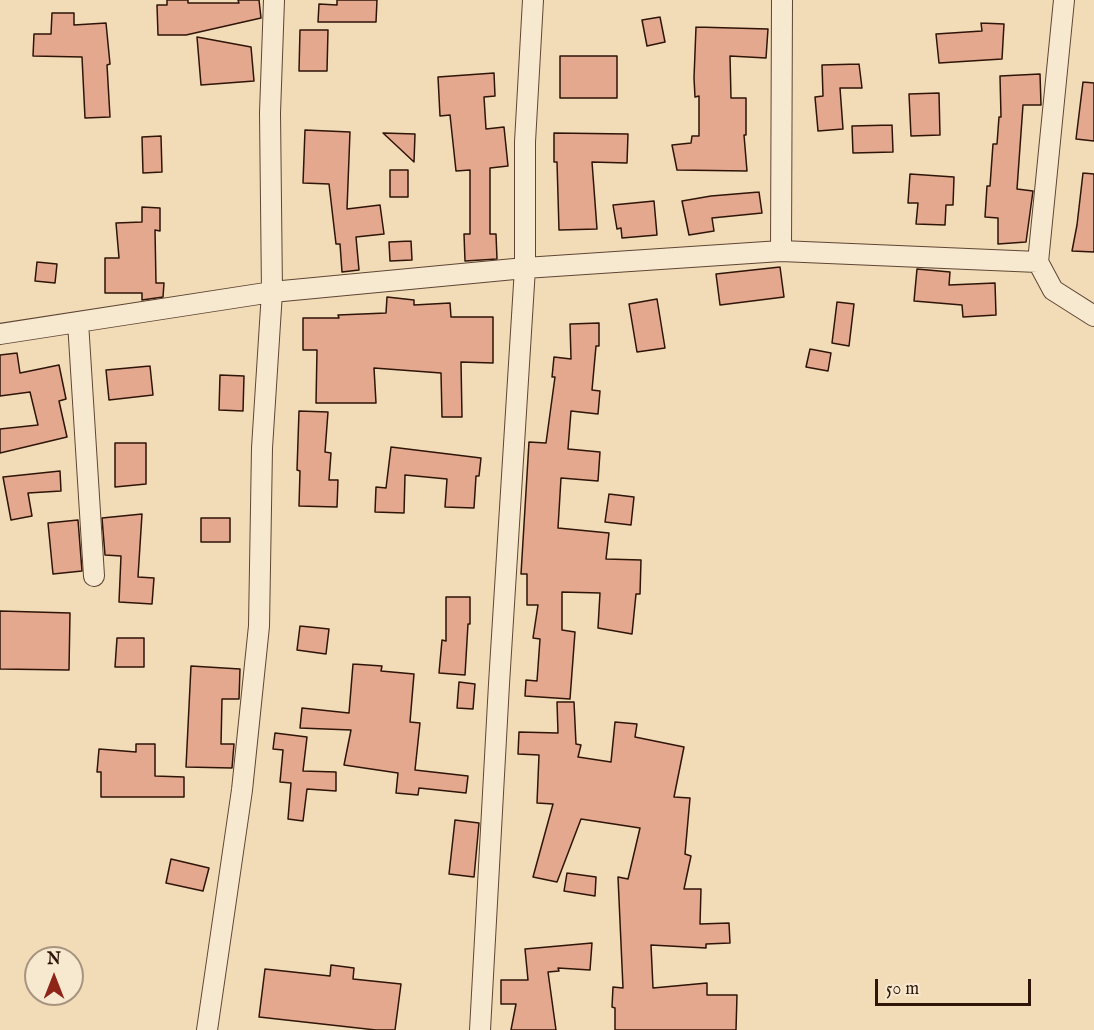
<!DOCTYPE html>
<html>
<head>
<meta charset="utf-8">
<style>
	body { margin:0 }
	#map { position:relative; width:1094px; height:1030px; overflow:hidden; background:#f2dbb7; font-family:"IM FELL English",serif }
	canvas { display:block }
	.north { position:absolute; left:24px; top:946px; width:60px; height:60px; box-sizing:border-box; background:#f7e8d0; border:2px solid #a79480; border-radius:50%; rotate:0deg; font-size:16px; font-weight:700; line-height:24px; text-align:center; color:#2e1508 }
	.north::after { content:''; display:block; margin:auto; width:21px; height:27px; background:#8f2418; clip-path:polygon(50% 0,100% 100%,50% 72%,0 100%) }
	.scale { position:absolute; left:875px; top:979px; width:156px; height:27px; box-sizing:border-box; border:3px solid #2e1508; border-top:0; padding-left:8px; font-size:18px; line-height:21px; white-space:nowrap; color:#2e1508; -webkit-text-stroke:4px #f7e8d0; paint-order:stroke }
</style>
</head>
<body>
<div id="map">
<canvas width="1094" height="1030"></canvas>
<div class="north">N</div>
<div class="scale">50 m</div>
</div>
<script>
const ctx = document.querySelector('canvas').getContext('2d');
ctx.lineJoin = 'round';
function fill(path, color) {
  ctx.fillStyle = color;
  ctx.fill(path, 'evenodd');
}
function shape(rows) {
  const path = new Path2D();
  for (const r of rows) {
    path.moveTo(r[0], r[1]);
    for (let i = 2; i < r.length; i += 2) path.lineTo(r[i], r[i + 1]);
  }
  return path;
}
function strokePath(path, color, width, dash) {
  ctx.strokeStyle = color;
  ctx.lineWidth = width;
  ctx.lineCap = dash ? 'butt' : 'round';
  ctx.setLineDash(dash || []);
  ctx.stroke(path);
}
const building = shape([
	[167,0,188,0,188,3,239,3,238,0,259,0,261,18,186,35,158,35,157,5,167,5,167,0],
	[337,0,377,0,376,22,318,22,319,4,337,5,337,0],
	[52,13,74,13,74,25,106,23,110,64,107,65,110,117,85,118,82,57,33,56,34,34,51,34,52,13],
	[660,17,665,42,647,46,642,20,660,17],
	[981,23,1004,24,1002,59,939,63,936,34,982,31,981,23],
	[696,27,768,29,766,58,730,56,731,98,746,98,746,135,744,135,747,171,677,170,672,145,691,143,692,136,699,136,699,96,695,97,694,78,696,27],
	[300,30,328,30,327,71,299,71,300,30],
	[197,37,251,47,254,81,201,85,197,37],
	[560,56,617,56,617,98,560,98,560,56],
	[859,64,862,88,840,88,843,129,818,131,815,97,823,96,822,65,859,64],
	[494,73,495,96,484,97,486,129,504,127,508,166,490,168,490,234,496,234,497,259,465,261,464,234,470,234,470,170,456,171,450,115,440,116,438,77,494,73],
	[1040,74,1041,105,1023,105,1017,189,1033,191,1026,242,998,244,998,218,985,217,987,186,990,186,993,144,997,144,999,117,1001,117,1000,76,1040,74],
	[1083,82,1094,83,1094,141,1076,139,1083,82],
	[939,93,940,135,911,136,909,94,939,93],
	[892,125,893,152,853,153,852,126,892,125],
	[305,130,350,132,347,209,380,205,384,234,356,237,359,270,342,272,340,244,336,244,329,184,303,183,305,130],
	[383,133,415,134,414,162,383,133],
	[554,133,628,134,627,163,592,162,597,229,559,230,557,162,554,162,554,133],
	[161,136,162,172,143,173,142,137,161,136],
	[390,170,408,170,408,197,390,197,390,170],
	[1083,173,1094,174,1094,252,1072,251,1077,225,1083,173],
	[910,174,954,177,953,205,946,205,945,225,916,224,918,203,908,203,910,174],
	[759,192,762,213,712,218,714,231,689,235,682,201,711,196,759,192],
	[654,201,657,235,622,238,621,228,617,229,613,205,654,201],
	[142,207,160,208,160,231,155,230,156,283,164,283,163,297,142,300,142,293,105,293,105,258,119,258,116,223,142,222,142,207],
	[411,241,412,260,390,261,389,242,411,241],
	[37,262,57,264,55,283,35,281,37,262],
	[780,267,784,297,720,305,716,274,780,267],
	[917,269,950,272,949,285,995,283,996,315,963,317,962,305,914,301,917,269],
	[387,297,414,300,414,305,450,303,451,317,493,317,493,363,461,362,462,417,442,417,441,373,374,368,376,403,316,403,317,350,303,350,303,318,339,318,338,315,386,313,387,297],
	[657,299,665,348,637,352,629,304,657,299],
	[837,302,854,304,849,346,832,343,837,302],
	[599,323,599,346,596,346,592,390,600,391,598,414,571,411,568,449,600,452,598,481,561,478,558,528,609,533,606,559,641,560,640,594,636,594,632,634,598,628,600,593,562,592,562,630,575,632,570,699,525,696,526,680,537,681,540,639,533,638,538,605,527,605,527,574,521,574,529,442,546,443,555,377,552,377,554,357,571,359,570,324,599,323],
	[810,349,831,353,828,371,806,367,810,349],
	[17,353,20,373,59,365,66,399,59,401,67,437,0,453,0,429,38,425,30,392,0,396,0,355,17,353],
	[150,366,153,395,109,400,106,370,150,366],
	[220,375,244,376,243,411,219,410,220,375],
	[299,411,328,412,325,452,331,453,329,480,338,480,337,507,299,506,300,471,297,470,299,411],
	[115,443,146,443,146,484,115,487,115,443],
	[391,447,481,458,479,476,476,476,474,508,445,507,447,479,405,475,404,513,375,512,376,487,386,488,391,447],
	[60,471,61,491,28,493,32,516,11,520,3,477,60,471],
	[609,494,634,497,631,525,605,522,609,494],
	[142,514,138,577,154,578,152,604,119,602,121,556,105,555,102,518,142,514],
	[201,518,230,518,230,542,201,542,201,518],
	[78,520,82,571,53,574,48,523,78,520],
	[446,597,470,597,470,624,468,624,465,675,439,673,442,640,446,641,446,597],
	[0,611,70,613,69,670,0,669,0,611],
	[300,626,329,629,326,654,297,650,300,626],
	[117,638,144,638,144,667,115,667,117,638],
	[353,664,382,666,381,671,414,674,410,722,420,723,415,770,468,776,466,793,419,788,418,795,396,793,398,773,344,765,351,730,300,728,302,708,349,713,353,664],
	[191,666,240,669,239,699,222,699,221,744,234,744,232,768,186,767,191,666],
	[459,682,475,684,473,709,457,708,459,682],
	[557,702,574,702,576,744,581,745,578,757,611,762,615,722,637,724,635,737,684,747,674,797,690,798,685,854,691,856,684,889,701,889,700,924,729,923,730,943,706,944,706,948,651,945,653,988,707,983,707,995,737,995,736,1030,615,1030,615,1008,612,1007,613,987,623,988,618,877,628,879,640,828,581,819,557,882,533,877,553,804,537,803,539,755,518,754,519,732,558,733,557,702],
	[275,733,307,737,303,771,336,772,336,791,307,789,303,821,288,819,291,783,280,782,283,750,273,749,275,733],
	[136,744,155,744,155,776,184,777,184,797,101,797,101,772,97,772,99,749,136,752,136,744],
	[455,820,479,823,474,877,449,874,455,820],
	[171,859,209,868,203,891,166,883,171,859],
	[567,873,596,877,595,896,564,891,567,873],
	[592,943,590,970,558,968,559,971,548,972,556,1030,511,1030,516,1004,501,1004,501,980,528,980,525,949,592,943],
	[331,965,354,968,353,979,401,984,395,1030,376,1030,259,1017,265,969,330,976,331,965]
]);
const minor = shape([
	[1064,0,1038,262,1053,290,1094,316],
	[781,251,782,0],
	[78,322,94,576],
	[0,334,272,292,525,268,781,251,1038,262],
	[207,1030,242,790,259,626,262,448,272,292,270,113,274,0],
	[480,1030,499,684,525,268,525,142,533,0]
]);
fill(building, '#e4a88e');
strokePath(building, '#2e1508', 1.5);
strokePath(minor, '#5f4634', 22);
strokePath(minor, '#f7e8d0', 20);
</script>
</body>
</html>
